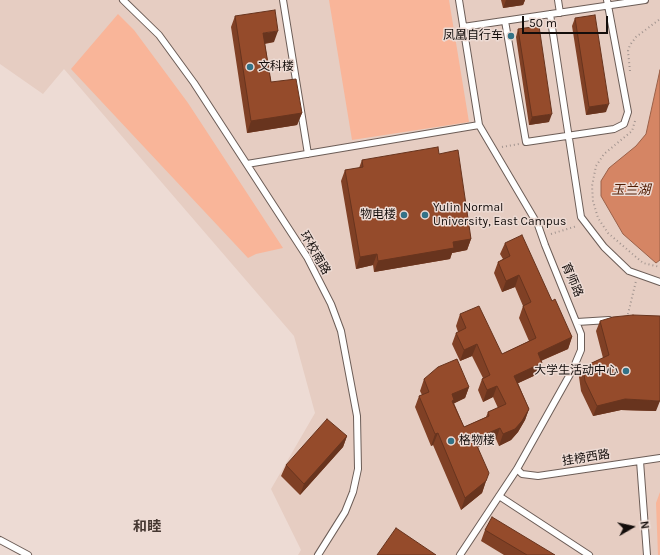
<!DOCTYPE html>
<html>
<head>
<meta charset="utf-8">
<style>
	body { margin:0 }
	#map { position:relative; width:660px; height:555px; overflow:hidden; background:#eddbd4; font-family:Karla,sans-serif }
	canvas { display:block }
	.north { position:absolute; left:612px; top:507px; width:40px; height:40px; -webkit-text-stroke:3px #eddbd4; paint-order:stroke; rotate:81deg; font-size:11px; font-weight:700; line-height:16px; text-align:center; color:#130d0b }
	.north::after { content:''; display:block; margin:auto; width:14px; height:18px; background:#130d0b; clip-path:polygon(50% 0,100% 100%,50% 72%,0 100%) }
	.scale { position:absolute; left:522px; top:16px; width:86px; height:18px; box-sizing:border-box; border:2px solid #130d0b; border-top:0; padding-left:5px; font-size:12px; line-height:14px; white-space:nowrap; color:#130d0b; -webkit-text-stroke:3px #eddbd4; paint-order:stroke }
</style>
</head>
<body>
<div id="map">
<canvas width="660" height="555"></canvas>
<div class="north">N</div>
<div class="scale">50 m</div>
</div>
<script>
const ctx = document.querySelector('canvas').getContext('2d');
ctx.lineJoin = 'round';
function fill(path, color) {
  ctx.fillStyle = color;
  ctx.fill(path, 'evenodd');
}
function shape(rows) {
  const path = new Path2D();
  for (const r of rows) {
    path.moveTo(r[0], r[1]);
    for (let i = 2; i < r.length; i += 2) path.lineTo(r[i], r[i + 1]);
  }
  return path;
}
function strokePath(path, color, width, dash) {
  ctx.strokeStyle = color;
  ctx.lineWidth = width;
  ctx.lineCap = dash ? 'butt' : 'round';
  ctx.setLineDash(dash || []);
  ctx.stroke(path);
}
function label(font, color, halo, rows, align = 'center') {
  ctx.font = font + ' Karla,"Noto Sans SC",sans-serif';
  ctx.lineWidth = 3;
  ctx.setLineDash([]);
  ctx.textBaseline = 'middle';
  ctx.strokeStyle = halo;
  ctx.fillStyle = color;
  for (const [text, x, y, turn = 0] of rows) {
    ctx.save();
    ctx.translate(x, y);
    ctx.rotate((+turn || 0) * Math.PI / 180);
    ctx.textAlign = isNaN(turn) ? turn : align;
    if (halo) ctx.strokeText(text, 0, 0);
    ctx.fillText(text, 0, 0);
    ctx.restore();
  }
}
const built = shape([
	[0,0,660,0,660,555,298,555,301,550,271,489,315,413,294,336,64,69,43,94,0,64]
]);
const green = shape([
	[329,0,449,0,469,122,352,140],
	[118,14,134,30,188,103,283,248,256,254,248,258,71,69],
	[660,492,660,555,658,555,656,503]
]);
const water = shape([
	[660,70,660,260,656,263,623,234,601,196,601,181,609,168,636,146,646,134,660,70]
]);
const path = shape([
	[630,71,628,51,630,45,636,37,660,19],
	[635,121,632,131,604,154,596,166,592,186,593,201,598,218,608,233,643,263,660,267],
	[502,147,519,144],
	[551,234,577,226],
	[627,318,636,281]
]);
const lane = shape([
	[123,0,159,35,194,83,307,257,331,304,341,331,357,416,358,469,353,492,345,512,318,555],
	[283,0,308,154],
	[459,0,479,125,538,225,545,245,581,334,581,350,573,369,517,469,460,555],
	[558,0,560,13],
	[550,14,581,217,604,247,629,271,660,282],
	[505,21,526,142,614,129,624,124,628,112,607,0],
	[463,27,645,0],
	[247,164,479,125],
	[577,322,609,320],
	[640,461,647,555],
	[517,469,522,474,538,476,660,458],
	[499,496,589,555],
	[0,540,28,555]
]);
const wall = shape([
	[501,0,525,0,523,5,503,8],
	[235,16,274,42,265,44,271,82,302,113,297,125,247,133,231,27],
	[575,18,606,112,586,115,572,26],
	[518,29,549,122,529,125,516,37],
	[439,154,471,239,467,250,452,253,450,259,374,272,373,265,356,269,341,181,345,170,359,168,362,160],
	[505,243,552,301,572,337,568,349,541,361,538,374,518,383,529,409,525,420,518,432,511,440,499,446,496,439,478,447,486,481,482,493,461,510,433,445,431,446,415,407,419,396,422,395,420,391,424,379,469,387,465,398,454,403,464,427,486,417,488,412,498,408,493,397,483,402,478,390,482,379,483,378,472,356,460,361,452,344,456,333,458,332,456,326,460,314,502,354,529,341,519,318,523,306,515,287,502,292,494,273,498,262,503,259,500,254],
	[600,321,656,411,621,410,593,416,581,391,579,377,583,367,603,358,596,331],
	[347,436,343,447,300,495,281,476,286,465],
	[485,530,555,555,504,555,481,541]
]);
const shadedWall = shape([
	[506,0,525,0,523,5,503,8],
	[278,31,274,42,259,44,263,33],
	[609,104,606,112,586,115,589,107],
	[302,113,297,125,247,133,251,121],
	[552,114,549,122,529,125,532,117],
	[471,239,467,250,452,253,450,259,374,272,378,261,453,242],
	[377,254,373,265,356,269,360,257],
	[519,275,515,287,502,292,506,281],
	[572,337,568,349,533,364,538,353],
	[477,344,472,356,460,361,464,350],
	[542,363,538,374,510,387,514,376],
	[497,386,493,397,483,402,487,390],
	[469,387,465,398,453,404,452,394],
	[625,399,660,401,656,411,621,410,593,416,597,406],
	[529,409,525,420,518,432,511,440,499,446,503,434],
	[500,428,496,439,470,451,474,439],
	[438,433,433,445,431,446,435,434],
	[347,436,343,447,300,495,304,484],
	[486,481,482,493,461,510,465,498]
]);
const building = shape([
	[275,10,278,31,263,33,271,82,296,79,302,113,251,121,235,16,275,10],
	[595,15,609,104,589,107,575,18,595,15],
	[539,26,552,114,532,117,518,29,539,26],
	[438,147,439,154,458,150,471,239,453,242,454,248,378,261,377,254,360,257,345,170,363,167,362,160,438,147],
	[522,235,552,301,555,299,572,337,538,353,542,363,514,376,529,409,522,421,515,429,503,434,500,428,474,439,489,473,486,481,465,498,438,433,435,434,419,396,429,392,424,379,438,367,457,359,469,387,452,394,454,400,452,401,464,427,489,416,488,412,506,404,497,386,487,390,482,379,490,375,477,344,464,350,456,333,466,328,460,314,479,306,502,354,536,338,523,306,531,302,519,275,506,281,498,262,510,256,505,243,522,235],
	[633,315,660,316,660,401,625,399,597,406,585,381,583,367,609,355,600,321,613,317,633,315],
	[327,419,347,436,304,484,286,465,327,419],
	[492,517,555,555,527,555,485,530,492,517],
	[396,528,436,555,377,555,396,528]
]);
const markers = [
	[511,36,4,"#337287"],
	[250,67,4,"#337287"],
	[404,215,4,"#337287"],
	[425,215,4,"#337287"],
	[626,371,4,"#337287"],
	[451,441,4,"#337287"]
];
const poiNames = [
	["凤凰自行车",503,36],
	["文科楼",258,67,"left"],
	["Yulin Normal",433,208,"left"],
	["University, East Campus",433,222,"left"],
	["物电楼",396,215],
	["大学生活动中心",618,371],
	["格物楼",459,441,"left"]
];
const streetNames = [
	["环校南路",315,253,60],
	["育师路",572,280,67],
	["挂榜西路",586,458,-9]
];
const waterNames = [
	["玉兰湖",631,190]
];
const quarterNames = [
	["和睦",147,527]
];
fill(built, '#e6cdc2');
fill(green, '#f9b599');
fill(water, '#d58564');
strokePath(water, '#9b6149', 1);
strokePath(lane, '#6c5d57', 8);
strokePath(path, '#a2948f', 2, [1, 3]);
strokePath(lane, '#fff', 6);
fill(wall, '#804025');
fill(shadedWall, '#68341e');
fill(building, '#954b2b');
strokePath(building, '#68341e', 1);
for (const [x, y, r, color] of markers) {
  const dot = new Path2D();
  dot.arc(x, y, r, 0, 2 * Math.PI);
  ctx.fillStyle = color;
  ctx.fill(dot);
  strokePath(dot, '#eddbd4', 1.5);
}
label('12px', '#130d0b', '#eddbd4', poiNames, 'right');
label('12px', '#130d0b', '#eddbd4', streetNames);
label('italic 13px', '#511e05', '#eddbd4', waterNames);
label('bold 14px', '#453731', '#eddbd4', quarterNames);
</script>
</body>
</html>
